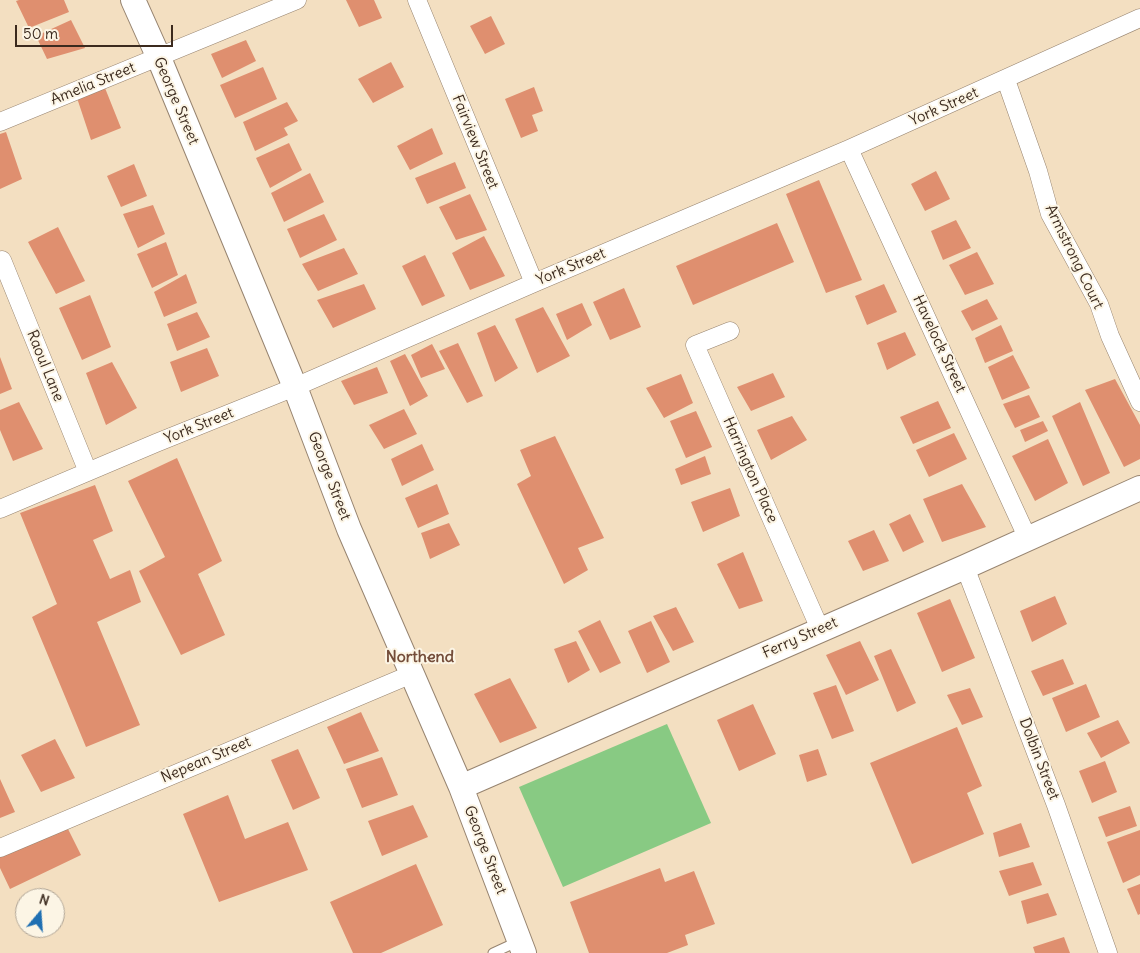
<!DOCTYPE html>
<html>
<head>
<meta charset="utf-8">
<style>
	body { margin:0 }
	#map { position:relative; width:1140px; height:953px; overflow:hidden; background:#f3dfc1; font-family:Delius,sans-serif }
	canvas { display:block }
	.north { position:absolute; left:15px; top:888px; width:50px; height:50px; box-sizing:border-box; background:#fcf5e5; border:1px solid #afa495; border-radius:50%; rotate:18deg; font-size:14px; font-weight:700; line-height:20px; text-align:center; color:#3b2a1e }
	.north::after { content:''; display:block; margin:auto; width:18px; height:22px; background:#1f6fb2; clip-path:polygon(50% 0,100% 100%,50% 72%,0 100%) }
	.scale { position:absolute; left:15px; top:25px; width:158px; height:22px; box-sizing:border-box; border:2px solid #3b2a1e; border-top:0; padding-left:6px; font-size:15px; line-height:18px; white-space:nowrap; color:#3b2a1e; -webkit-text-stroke:4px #fcf5e5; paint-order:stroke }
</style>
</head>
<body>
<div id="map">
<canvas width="1140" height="953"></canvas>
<div class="north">N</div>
<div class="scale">50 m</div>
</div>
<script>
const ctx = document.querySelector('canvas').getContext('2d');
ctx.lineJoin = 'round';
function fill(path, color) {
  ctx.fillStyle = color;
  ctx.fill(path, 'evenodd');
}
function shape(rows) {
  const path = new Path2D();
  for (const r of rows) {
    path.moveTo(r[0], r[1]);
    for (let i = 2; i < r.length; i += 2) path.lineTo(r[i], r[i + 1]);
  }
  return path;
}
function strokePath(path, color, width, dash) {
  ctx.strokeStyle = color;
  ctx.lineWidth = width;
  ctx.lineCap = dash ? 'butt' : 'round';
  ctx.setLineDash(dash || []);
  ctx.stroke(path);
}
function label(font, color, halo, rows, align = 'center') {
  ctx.font = font + ' Delius,sans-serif';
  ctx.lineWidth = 4;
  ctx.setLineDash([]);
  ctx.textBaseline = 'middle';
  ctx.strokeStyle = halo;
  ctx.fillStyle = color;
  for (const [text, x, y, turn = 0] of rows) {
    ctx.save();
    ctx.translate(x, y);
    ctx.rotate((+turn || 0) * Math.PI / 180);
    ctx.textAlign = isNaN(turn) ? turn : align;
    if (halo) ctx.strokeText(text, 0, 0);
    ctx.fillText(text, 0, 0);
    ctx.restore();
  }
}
const green = shape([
	[667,724,711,823,563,887,519,787]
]);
const building = shape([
	[19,0,64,0,69,12,29,28,16,1],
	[346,0,374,0,382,18,359,27],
	[491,16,505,44,485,54,470,26],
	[71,20,85,48,47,59,36,36],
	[246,40,256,61,222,78,211,54],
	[391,62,404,87,373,103,358,79],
	[263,67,277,99,235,118,220,85],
	[534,87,543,111,532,115,538,131,521,138,505,99],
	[105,88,121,128,91,140,77,98],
	[287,102,298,121,284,128,288,135,255,151,243,122],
	[432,128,443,154,410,170,397,146],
	[6,132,22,179,0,189,0,134],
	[289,143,302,170,270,188,256,158],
	[455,162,466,188,427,204,415,178],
	[134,164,147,196,121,207,107,176],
	[936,171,950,199,925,211,911,184],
	[310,173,324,202,284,222,271,193],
	[819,180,862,280,826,293,786,194],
	[470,194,487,230,456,240,439,207],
	[153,205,165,234,138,248,123,214],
	[324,214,337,240,300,258,287,229],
	[956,220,971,248,943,260,931,231],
	[777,223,794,262,693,305,676,266],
	[58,227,85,281,56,294,28,242],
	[484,236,505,276,470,290,452,253],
	[166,242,178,275,152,288,137,254],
	[344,248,358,274,318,291,302,264],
	[977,252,994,284,965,295,949,265],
	[425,255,445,296,422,306,402,266],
	[186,274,197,303,164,317,154,292],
	[364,284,376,309,333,328,317,300],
	[884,284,897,312,867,325,855,296],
	[624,288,641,327,610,340,593,302],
	[90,295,111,347,82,360,59,308],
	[987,299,998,319,972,331,961,311],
	[582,303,592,325,567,340,556,314],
	[543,307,570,356,537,373,515,319],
	[197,312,210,337,177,351,167,324],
	[495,325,518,368,495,382,477,333],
	[1001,325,1013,351,985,363,975,338],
	[905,332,916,355,887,370,877,343],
	[458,343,483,396,467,403,439,351],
	[432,344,445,369,421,378,411,355],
	[207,348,219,376,181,392,170,362],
	[405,354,428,396,410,406,390,361],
	[1013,355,1030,388,1002,400,988,367],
	[0,357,12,389,0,394],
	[112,362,137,408,106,425,86,373],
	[377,367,388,393,354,405,341,381],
	[773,373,785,397,751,411,737,387],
	[681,374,693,403,664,418,646,388],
	[1115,379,1140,425,1140,459,1124,467,1085,390],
	[1029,395,1040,417,1015,428,1003,404],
	[938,401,951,428,913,444,900,417],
	[19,402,43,449,13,461,0,430,0,410],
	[1080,402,1110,473,1083,486,1052,416],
	[404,409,417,434,384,449,369,425],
	[696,411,712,447,686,458,670,421],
	[792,416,807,440,771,460,757,430],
	[1043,421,1048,431,1025,442,1020,430],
	[954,433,967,459,929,477,916,450],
	[555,436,604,538,578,548,588,570,564,584,517,484,531,476,520,450],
	[1048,439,1068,483,1035,501,1012,456],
	[422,444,434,470,402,486,391,459],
	[705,456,711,474,681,485,675,469],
	[177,458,222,561,198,574,225,635,181,655,139,571,165,557,128,481],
	[437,484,449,514,418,528,405,498],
	[962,484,986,527,942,542,923,499],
	[95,485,113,531,93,540,110,579,130,570,141,602,97,622,140,725,86,747,32,617,57,604,20,513],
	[730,488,740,516,703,532,691,502],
	[910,514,924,542,903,552,889,524],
	[449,523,460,545,430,559,421,533],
	[874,530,889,561,863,571,848,541],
	[743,552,763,601,739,609,717,564],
	[1055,596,1067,624,1032,642,1020,611],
	[950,599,975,658,942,672,917,613],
	[676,607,694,642,673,651,653,616],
	[600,620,621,663,600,673,578,631],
	[651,621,670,662,647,673,628,631],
	[576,641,590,670,568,683,554,649],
	[860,641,879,680,846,695,826,655],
	[891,649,916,703,897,712,874,656],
	[1063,659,1074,684,1043,696,1031,671],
	[510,678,537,728,500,743,474,694],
	[1086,684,1100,717,1066,732,1052,698],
	[836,685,854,731,832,739,813,693],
	[970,688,983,717,962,725,947,695],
	[753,704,776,754,739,771,717,720],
	[361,712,379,751,344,764,327,727],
	[1118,720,1130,743,1101,758,1087,733],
	[957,727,982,786,967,793,984,834,912,864,870,763],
	[55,739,75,778,41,792,21,755],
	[298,749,320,798,293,810,271,760],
	[818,749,827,775,807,782,799,755],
	[382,757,398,795,362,808,346,769],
	[1105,761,1117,792,1092,803,1079,771],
	[0,779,15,812,0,818],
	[228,795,245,839,288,822,308,870,219,902,183,814],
	[413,805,428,837,382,856,368,821],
	[1130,806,1137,826,1106,837,1098,817],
	[1021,823,1030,847,999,857,993,833],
	[66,825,81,855,10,889,0,868,0,857],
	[1140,830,1140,875,1123,883,1107,842],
	[1033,862,1042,885,1009,896,999,871],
	[416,864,443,925,381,953,353,953,330,902],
	[660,868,665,882,694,871,715,924,685,935,688,945,667,953,589,953,570,902],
	[1140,884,1140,914,1138,915,1127,889],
	[1048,893,1057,915,1027,924,1021,901],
	[1064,937,1070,953,1035,953,1033,947]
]);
const lane = shape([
	[493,953,519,941]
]);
const street = shape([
	[417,0,534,283],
	[1006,80,1038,171,1050,214,1099,304,1110,336,1140,402],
	[0,122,297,0],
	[849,149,1028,539],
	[2,260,88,472],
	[730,331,695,345,820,629],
	[0,509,156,443,295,387,534,283,849,149,1140,18],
	[965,567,1056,805,1108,953],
	[0,848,412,674]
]);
const secondary = shape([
	[133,0,159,58,295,387,349,529,461,787,524,953],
	[461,787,965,567,1140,488]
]);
const streetNames = [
	["Amelia Street",93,84,-22],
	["George Street",176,101,67],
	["York Street",944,107,-24],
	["Fairview Street",475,142,68],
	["Armstrong Court",1074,257,64],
	["York Street",571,267,-23],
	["Havelock Street",939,344,65],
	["Raoul Lane",45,366,68],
	["York Street",199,426,-22],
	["Harrington Place",750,470,66],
	["George Street",329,476,69],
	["Ferry Street",800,638,-24],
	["Dolbin Street",1039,759,69],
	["Nepean Street",206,760,-23],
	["George Street",485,850,69]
];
const neighbourhoodNames = [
	["Northend",420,657]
];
fill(green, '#88ca83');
fill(building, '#df8f6f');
strokePath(lane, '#978470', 11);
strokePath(street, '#978470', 19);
strokePath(secondary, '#978470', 26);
strokePath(lane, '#fff', 9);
strokePath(street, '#fff', 18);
strokePath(secondary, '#fff', 24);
label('15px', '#3b2a1e', '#fcf5e5', streetNames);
label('bold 16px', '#744d3a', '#fcf5e5', neighbourhoodNames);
</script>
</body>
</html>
